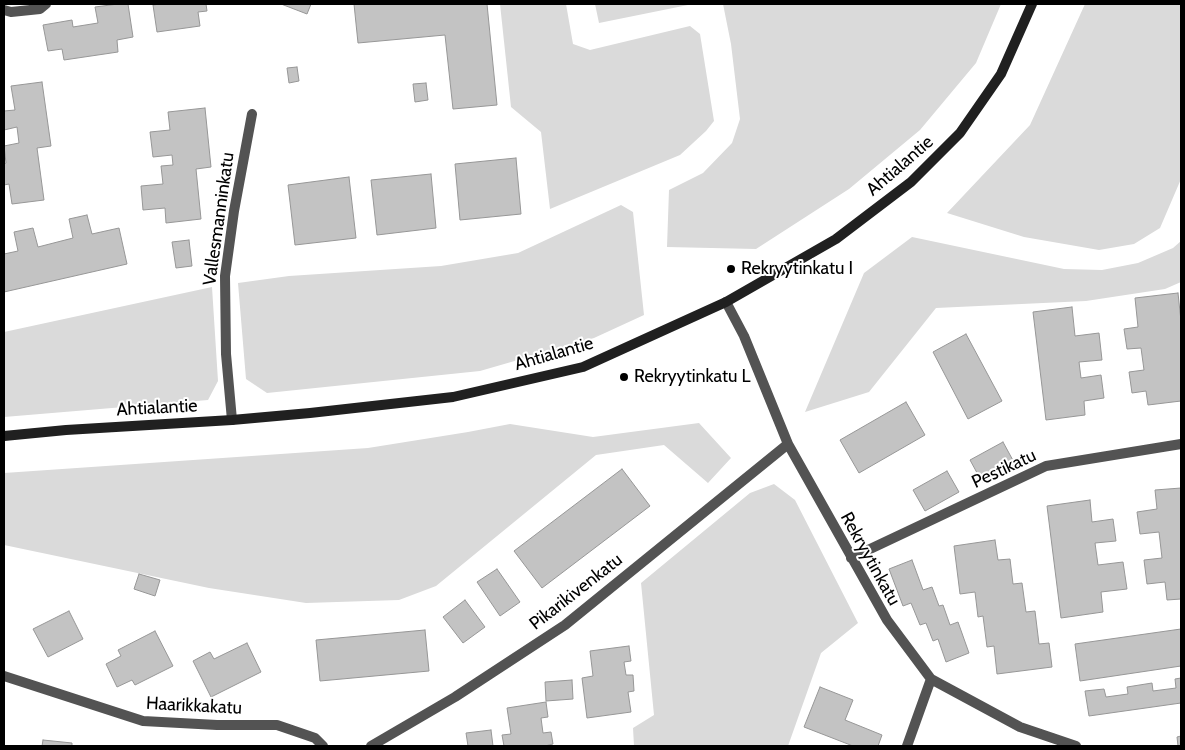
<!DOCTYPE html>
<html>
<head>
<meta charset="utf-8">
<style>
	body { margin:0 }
	#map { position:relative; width:1185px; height:750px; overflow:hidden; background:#fff; font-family:Cabin,sans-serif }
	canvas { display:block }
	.frame { position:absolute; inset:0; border:5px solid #000; pointer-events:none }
</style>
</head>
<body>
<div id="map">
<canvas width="1185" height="750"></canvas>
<div class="frame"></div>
</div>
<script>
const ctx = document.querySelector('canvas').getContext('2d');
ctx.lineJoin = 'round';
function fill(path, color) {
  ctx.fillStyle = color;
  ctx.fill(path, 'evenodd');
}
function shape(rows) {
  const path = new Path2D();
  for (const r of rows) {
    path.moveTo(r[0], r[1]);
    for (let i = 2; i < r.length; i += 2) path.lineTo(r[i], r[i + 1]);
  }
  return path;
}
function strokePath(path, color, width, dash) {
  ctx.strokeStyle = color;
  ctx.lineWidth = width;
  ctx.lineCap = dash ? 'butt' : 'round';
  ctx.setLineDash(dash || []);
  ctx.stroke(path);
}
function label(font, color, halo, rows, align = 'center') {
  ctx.font = font + ' Cabin,sans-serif';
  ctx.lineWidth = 4;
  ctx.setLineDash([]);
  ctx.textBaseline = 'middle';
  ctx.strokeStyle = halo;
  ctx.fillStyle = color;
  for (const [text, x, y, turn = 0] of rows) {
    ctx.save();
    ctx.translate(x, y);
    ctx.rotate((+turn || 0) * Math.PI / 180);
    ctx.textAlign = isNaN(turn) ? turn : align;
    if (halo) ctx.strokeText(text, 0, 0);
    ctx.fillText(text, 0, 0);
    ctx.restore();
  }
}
const green = shape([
	[500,4,566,4,573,44,590,50,690,26,700,34,714,121,706,131,680,155,550,209,541,132,511,107],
	[595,4,687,4,688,5,599,23],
	[723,4,1001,4,976,63,920,130,849,189,756,249,667,247,669,190,703,173,732,143,740,119,731,44],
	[1085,4,1181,4,1181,179,1160,228,1134,244,1099,250,1024,237,947,213,1030,125],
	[621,205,633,212,644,315,594,338,480,371,267,393,246,379,238,283,289,276,441,266,518,253],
	[912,237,1064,269,1102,270,1138,263,1173,248,1181,241,1181,282,1165,289,1086,301,936,308,869,392,805,412,864,273],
	[212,287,218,381,208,400,4,417,4,332],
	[699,423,731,458,708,483,664,445,596,455,436,586,399,600,306,603,209,588,4,545,4,473,368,448,468,432,510,424,593,437],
	[774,484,795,500,858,623,821,653,788,746,634,746,633,728,654,715,641,583,750,493]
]);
const building = shape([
	[118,4,128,4,133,37,117,40,118,52,64,60,62,49,48,51,43,25,72,20,73,27,98,23,95,7,118,4],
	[160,4,206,4,207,11,198,12,200,26,157,32,153,5,160,4],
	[281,4,311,4,307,14,281,4],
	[354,4,487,4,497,105,453,109,445,35,358,43,354,4],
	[297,67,299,81,289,83,287,68,297,67],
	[42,82,51,146,37,148,44,200,12,204,9,184,4,185,4,164,6,163,4,146,19,143,17,127,4,130,4,111,15,110,11,86,42,82],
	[426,83,428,100,415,102,413,84,426,83],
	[205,108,211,167,196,169,201,219,166,223,165,208,143,210,141,186,163,184,161,166,173,165,172,155,153,157,150,132,170,130,168,112,205,108],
	[516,158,521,214,460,220,455,164,516,158],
	[431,174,436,228,377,235,371,180,431,174],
	[349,177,356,238,295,245,288,185,349,177],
	[87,215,92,234,119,228,127,264,4,292,4,254,18,251,14,232,33,228,38,247,73,238,69,219,87,215],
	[189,240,192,266,176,268,172,242,189,240],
	[1178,293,1181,321,1181,401,1148,405,1146,391,1132,393,1129,372,1144,370,1141,348,1127,349,1124,329,1138,327,1135,298,1178,293],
	[1072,307,1075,336,1099,333,1102,360,1079,362,1081,378,1101,375,1104,398,1084,401,1085,415,1046,420,1033,312,1072,307],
	[966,334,1002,401,968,419,933,352,966,334],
	[906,402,925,435,859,473,840,440,906,402],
	[1003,442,1015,464,982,482,970,460,1003,442],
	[622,469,650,506,542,588,514,551,622,469],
	[947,471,959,492,925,511,913,490,947,471],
	[1181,488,1181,599,1167,600,1165,582,1147,584,1144,560,1162,558,1159,532,1140,534,1137,512,1157,509,1155,490,1181,488],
	[1090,500,1092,522,1113,519,1116,541,1095,543,1098,565,1123,562,1127,589,1101,592,1103,612,1061,618,1047,506,1090,500],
	[995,540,998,560,1010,559,1013,584,1022,583,1026,612,1035,611,1039,644,1049,643,1052,667,997,674,994,646,987,647,983,616,978,617,975,592,960,594,954,546,995,540],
	[912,560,923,590,932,587,939,606,943,605,950,625,958,622,969,653,946,662,938,639,933,641,926,623,920,625,911,603,903,606,889,569,912,560],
	[497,569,520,602,500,616,477,582,497,569],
	[139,574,160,580,155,596,134,589,139,574],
	[465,600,485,627,463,643,443,617,465,600],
	[69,611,83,639,48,657,33,629,69,611],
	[1181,629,1181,666,1080,681,1075,644,1181,629],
	[425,630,429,671,320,681,316,640,425,630],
	[155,631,173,666,135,685,132,680,117,687,106,664,121,656,118,650,155,631],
	[247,643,261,672,211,697,193,661,210,652,214,659,247,643],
	[629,646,631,661,624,662,626,675,633,675,634,691,628,692,631,712,587,718,582,678,593,676,590,651,629,646],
	[1181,678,1181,703,1089,716,1085,691,1104,689,1106,697,1128,694,1127,687,1152,683,1153,691,1176,688,1175,679,1181,678],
	[572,680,573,699,546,701,545,682,572,680],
	[820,687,853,700,845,720,882,735,878,746,853,746,804,727,820,687],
	[546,702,548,717,541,718,543,733,551,732,553,744,545,746,504,746,502,735,511,734,507,708,546,702],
	[491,730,493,746,468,746,466,733,491,730],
	[1181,736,1181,746,1178,746,1177,737,1181,736],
	[43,740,72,743,72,746,42,746,43,740]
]);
const service = shape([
	[4,10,11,12,40,9,46,4]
]);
const minor = shape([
	[726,302,744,336,788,444,887,620,931,679,1020,727,1076,746],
	[232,420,226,354,225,276,234,211,252,114],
	[851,558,1046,466,1181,444],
	[4,676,143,721,217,725,277,725,315,738,323,746],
	[371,746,455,697,565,625,788,444],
	[907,746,931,679]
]);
const secondary = shape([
	[4,436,66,430,232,420,310,413,453,397,583,367,726,302,836,239,911,182,960,133,1001,74,1032,4]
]);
const markers = [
	[731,269,5,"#000"],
	[624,377,5,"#000"]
];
const streetNames = [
	["Ahtialantie",900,166,-41],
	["Vallesmanninkatu",219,219,-82],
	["Ahtialantie",554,354,-16],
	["Ahtialantie",157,408,-3],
	["Pestikatu",1004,469,-25],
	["Rekryytinkatu",870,559,61],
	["Pikarikivenkatu",576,592,-38],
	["Haarikkakatu",194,706,3]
];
const poiNames = [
	["Rekryytinkatu I",741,269],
	["Rekryytinkatu L",634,377]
];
fill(green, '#dadada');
fill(building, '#c3c3c3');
strokePath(building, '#979797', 1);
strokePath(service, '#535353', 10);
strokePath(minor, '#535353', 10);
strokePath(secondary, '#202020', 10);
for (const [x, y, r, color] of markers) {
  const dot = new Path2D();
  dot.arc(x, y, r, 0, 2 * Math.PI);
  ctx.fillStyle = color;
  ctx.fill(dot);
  strokePath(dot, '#fff', 2);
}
label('18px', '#000', '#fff', streetNames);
label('18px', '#000', '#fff', poiNames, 'left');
</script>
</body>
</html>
